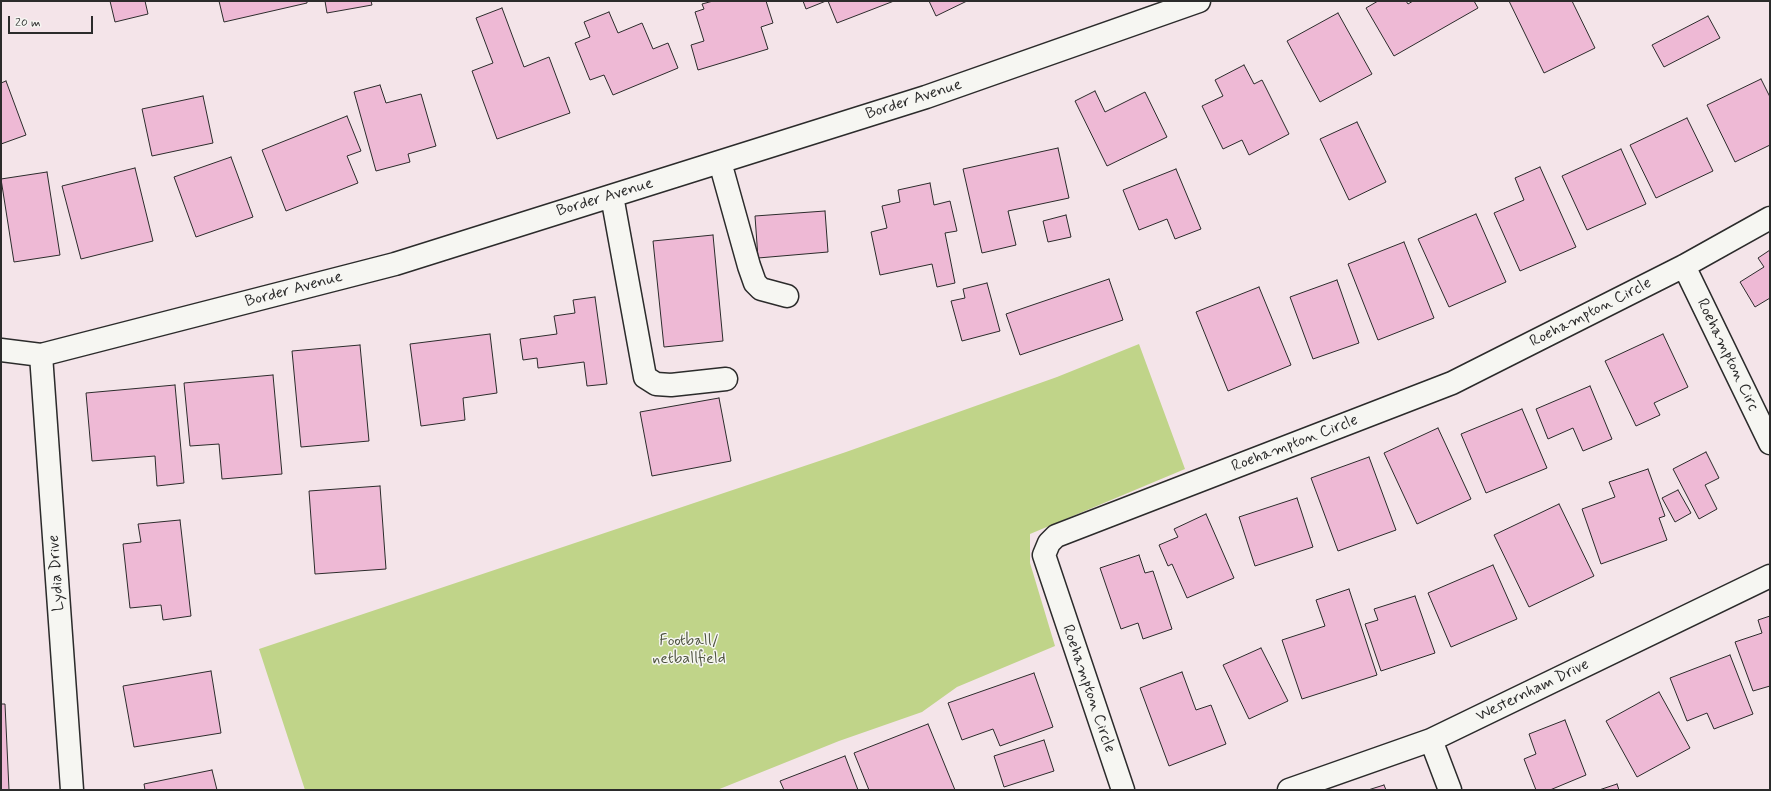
<!DOCTYPE html>
<html>
<head>
<meta charset="utf-8">
<style>
	body { margin:0 }
	#map { position:relative; width:1771px; height:791px; overflow:hidden; background:#f4e4e9; font-family:Mynerve,sans-serif }
	canvas { display:block }
	.frame { position:absolute; inset:0; border:2px solid #2b2b2b; pointer-events:none }
	.scale { position:absolute; left:8px; top:16px; width:85px; height:18px; box-sizing:border-box; border:2px solid #2b2b2b; border-top:0; padding-left:5px; font-size:12px; line-height:14px; white-space:nowrap; color:#2b2b2b; -webkit-text-stroke:3px #f6f6f2; paint-order:stroke }
</style>
</head>
<body>
<div id="map">
<canvas width="1771" height="791"></canvas>
<div class="frame"></div>
<div class="scale">20 m</div>
</div>
<script>
const ctx = document.querySelector('canvas').getContext('2d');
ctx.lineJoin = 'round';
function fill(path, color) {
  ctx.fillStyle = color;
  ctx.fill(path, 'evenodd');
}
function shape(rows) {
  const path = new Path2D();
  for (const r of rows) {
    path.moveTo(r[0], r[1]);
    for (let i = 2; i < r.length; i += 2) path.lineTo(r[i], r[i + 1]);
  }
  return path;
}
function strokePath(path, color, width, dash) {
  ctx.strokeStyle = color;
  ctx.lineWidth = width;
  ctx.lineCap = dash ? 'butt' : 'round';
  ctx.setLineDash(dash || []);
  ctx.stroke(path);
}
function label(font, color, halo, rows, align = 'center') {
  ctx.font = font + ' Mynerve,sans-serif';
  ctx.lineWidth = 3;
  ctx.setLineDash([]);
  ctx.textBaseline = 'middle';
  ctx.strokeStyle = halo;
  ctx.fillStyle = color;
  for (const [text, x, y, turn = 0] of rows) {
    ctx.save();
    ctx.translate(x, y);
    ctx.rotate((+turn || 0) * Math.PI / 180);
    ctx.textAlign = isNaN(turn) ? turn : align;
    if (halo) ctx.strokeText(text, 0, 0);
    ctx.fillText(text, 0, 0);
    ctx.restore();
  }
}
const green = shape([
	[1139,344,1185,469,1030,534,1030,563,1055,646,957,687,922,712,839,741,717,790,305,790,259,649,846,452,1057,377]
]);
const building = shape([
	[110,1,145,1,148,14,115,22,110,1],
	[219,1,307,1,307,3,224,22,219,1],
	[325,1,371,1,372,5,327,13,325,1],
	[713,1,766,1,773,23,761,27,768,49,698,70,691,45,704,41,695,12,704,9,702,4,713,1],
	[803,1,826,1,806,9,803,1],
	[828,1,894,1,837,23,828,1],
	[929,1,967,1,936,16,929,1],
	[1378,1,1406,1,1408,4,1413,1,1474,1,1478,8,1394,56,1366,8,1378,1],
	[1509,1,1572,1,1595,48,1544,73,1509,1],
	[502,8,524,67,549,57,570,113,497,139,472,71,493,63,476,18,502,8],
	[609,12,618,33,642,23,653,49,668,43,678,68,613,95,604,75,590,80,575,43,590,37,584,22,609,12],
	[1338,13,1372,74,1320,102,1287,41,1338,13],
	[1708,16,1720,38,1664,67,1652,45,1708,16],
	[1244,65,1254,84,1262,80,1289,134,1249,155,1242,140,1223,149,1202,106,1223,96,1215,80,1244,65],
	[1761,79,1770,97,1770,145,1735,162,1707,105,1761,79],
	[6,81,26,135,1,144,1,83,6,81],
	[380,85,386,103,421,94,436,146,408,154,410,162,376,171,354,92,380,85],
	[1095,91,1105,112,1145,92,1167,137,1107,166,1075,101,1095,91],
	[203,96,213,143,152,156,142,109,203,96],
	[347,116,361,151,347,156,358,183,286,211,262,150,347,116],
	[1687,118,1713,171,1656,198,1630,145,1687,118],
	[1357,122,1386,182,1349,200,1320,139,1357,122],
	[1058,148,1069,198,1008,211,1016,245,982,253,963,169,1058,148],
	[1621,149,1646,204,1587,230,1562,176,1621,149],
	[231,157,253,217,196,237,174,177,231,157],
	[1540,167,1576,247,1520,271,1494,213,1524,200,1515,178,1540,167],
	[135,168,153,241,81,259,62,186,135,168],
	[1176,169,1201,229,1175,239,1167,219,1139,230,1123,190,1176,169],
	[47,172,60,255,14,262,1,179,47,172],
	[930,183,934,205,950,201,957,231,945,233,955,283,937,287,932,264,880,275,871,232,887,228,882,206,900,202,898,190,930,183],
	[825,211,828,252,758,258,755,216,825,211],
	[1476,214,1506,282,1449,307,1418,239,1476,214],
	[1066,215,1071,237,1048,242,1043,221,1066,215],
	[713,235,723,341,664,347,653,241,713,235],
	[1404,242,1434,318,1378,340,1348,264,1404,242],
	[1770,250,1770,298,1755,307,1740,282,1764,267,1758,258,1770,250],
	[1109,279,1123,320,1020,355,1006,314,1109,279],
	[1337,280,1359,343,1313,359,1290,297,1337,280],
	[987,283,1000,331,962,341,951,301,965,298,963,289,987,283],
	[1259,287,1291,365,1228,391,1196,312,1259,287],
	[595,297,607,384,587,386,584,362,538,368,537,358,523,360,520,339,557,334,554,316,575,313,573,300,595,297],
	[490,334,497,393,463,398,465,420,421,426,410,344,490,334],
	[1663,334,1688,387,1654,403,1660,415,1636,426,1605,361,1663,334],
	[360,345,369,441,301,447,292,351,360,345],
	[273,375,282,474,222,479,219,444,190,446,184,383,273,375],
	[175,385,184,483,157,486,155,456,92,461,86,393,175,385],
	[1590,386,1612,439,1583,451,1573,428,1548,439,1536,409,1590,386],
	[719,398,731,461,652,476,640,412,719,398],
	[1522,409,1547,468,1486,493,1461,434,1522,409],
	[1438,428,1471,499,1417,524,1384,453,1438,428],
	[1706,452,1719,478,1705,485,1717,509,1699,519,1673,469,1706,452],
	[1369,457,1396,530,1338,551,1311,478,1369,457],
	[1648,469,1665,516,1659,518,1667,540,1601,564,1582,509,1615,497,1609,482,1648,469],
	[380,486,386,569,315,574,309,491,380,486],
	[1678,490,1691,513,1675,522,1662,498,1678,490],
	[1297,498,1313,547,1255,566,1239,517,1297,498],
	[1559,504,1594,576,1529,607,1494,535,1559,504],
	[1206,514,1234,578,1187,598,1172,564,1168,566,1159,545,1178,537,1174,529,1206,514],
	[180,520,191,616,163,620,161,605,130,608,123,544,141,542,138,524,180,520],
	[1139,555,1145,573,1153,571,1172,629,1143,639,1138,623,1121,629,1100,568,1139,555],
	[1493,565,1517,619,1451,647,1428,593,1493,565],
	[1349,589,1377,675,1302,699,1282,640,1325,626,1316,600,1349,589],
	[1415,596,1435,653,1381,671,1365,624,1378,620,1374,609,1415,596],
	[1770,616,1770,686,1753,691,1735,642,1762,633,1758,620,1770,616],
	[1261,648,1288,701,1249,719,1223,665,1261,648],
	[1730,655,1753,714,1714,729,1707,713,1687,721,1670,678,1730,655],
	[211,671,221,733,134,747,123,686,211,671],
	[1182,672,1196,710,1211,705,1226,744,1169,766,1140,688,1182,672],
	[1034,673,1053,727,1000,746,993,729,962,740,948,703,1034,673],
	[1659,692,1690,748,1637,777,1606,721,1659,692],
	[1,704,5,704,9,790,1,790,1,704],
	[1565,720,1586,775,1550,790,1536,790,1524,759,1536,754,1529,734,1565,720],
	[928,724,955,790,869,790,854,753,928,724],
	[1044,740,1054,771,1004,787,994,756,1044,740],
	[845,756,858,790,784,790,780,781,845,756],
	[212,770,217,790,145,790,144,784,212,770],
	[1617,784,1619,790,1599,790,1617,784],
	[1384,785,1386,790,1368,790,1384,785]
]);
const minor = shape([
	[720,162,749,266,755,283,761,289,787,296],
	[612,196,645,377,656,384,671,385,726,379],
	[1684,266,1770,443],
	[1,350,41,355,395,264,926,97,1199,1],
	[41,355,72,790],
	[1431,740,1450,790],
	[1123,790,1044,555,1049,543,1056,536,1452,383,1684,266,1770,218],
	[1289,790,1431,740,1770,576]
]);
const streetNames = [
	["Border Avenue",914,100,-18],
	["Border Avenue",605,198,-17],
	["Border Avenue",294,290,-15],
	["Roehampton Circle",1591,313,-27],
	["Roehampton Circ",1727,355,64],
	["Roehampton Circle",1295,444,-21],
	["Lydia Drive",57,573,-94],
	["Roehampton Circle",1088,689,71],
	["Westernham Drive",1533,691,-26]
];
const parkNames = [
	["Football/",689,642],
	["netballfield",689,660]
];
fill(green, '#c0d489');
fill(building, '#eeb9d5');
strokePath(building, '#2b2b2b', 1);
strokePath(minor, '#2b2b2b', 25);
strokePath(minor, '#f6f6f2', 22);
label('16px', '#2b2b2b', '#f6f6f2', streetNames);
label('16px', '#505542', '#f6f6f2', parkNames);
</script>
</body>
</html>
